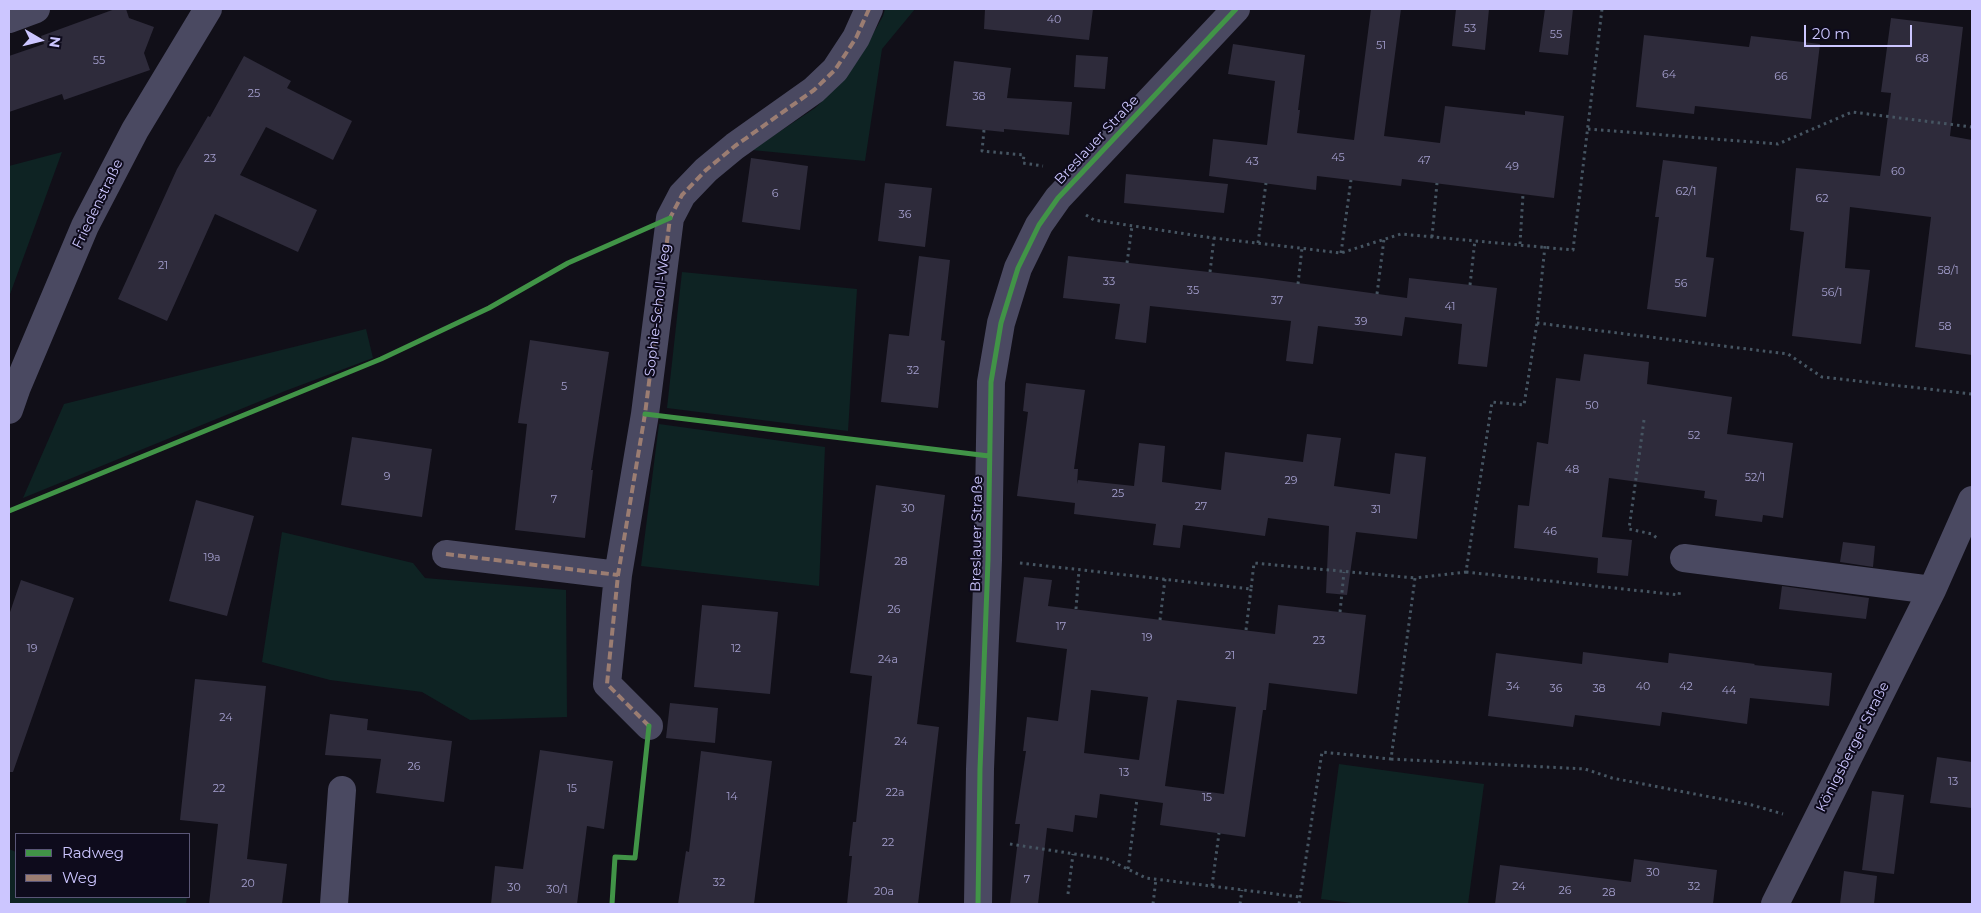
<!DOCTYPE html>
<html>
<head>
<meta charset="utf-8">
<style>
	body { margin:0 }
	#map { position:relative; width:1981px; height:913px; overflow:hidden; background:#110f18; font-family:Montserrat,sans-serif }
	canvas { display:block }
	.frame { position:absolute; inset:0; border:10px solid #ccc6ff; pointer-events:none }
	.legend { position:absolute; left:15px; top:833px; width:175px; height:65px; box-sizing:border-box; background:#0e0b1c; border:1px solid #5a5677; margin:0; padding:6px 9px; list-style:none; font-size:15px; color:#ccc6ff }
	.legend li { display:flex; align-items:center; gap:10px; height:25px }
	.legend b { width:25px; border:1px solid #5a5677 }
	.north { position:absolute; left:15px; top:15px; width:50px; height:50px; -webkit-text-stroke:4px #0e0b1c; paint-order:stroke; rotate:98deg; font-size:14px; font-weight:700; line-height:20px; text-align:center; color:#ccc6ff }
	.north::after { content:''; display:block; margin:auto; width:18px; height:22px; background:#ccc6ff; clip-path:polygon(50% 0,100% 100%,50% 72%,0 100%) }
	.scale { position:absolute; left:1804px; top:25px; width:108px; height:22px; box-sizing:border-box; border:2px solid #ccc6ff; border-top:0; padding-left:6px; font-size:15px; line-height:18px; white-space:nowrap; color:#ccc6ff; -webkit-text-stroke:4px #0e0b1c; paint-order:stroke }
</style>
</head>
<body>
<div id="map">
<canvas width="1981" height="913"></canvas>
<div class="frame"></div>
<ul class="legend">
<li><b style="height:6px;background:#419447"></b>Radweg</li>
<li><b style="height:6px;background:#9b7d72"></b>Weg</li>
</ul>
<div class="north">N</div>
<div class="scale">20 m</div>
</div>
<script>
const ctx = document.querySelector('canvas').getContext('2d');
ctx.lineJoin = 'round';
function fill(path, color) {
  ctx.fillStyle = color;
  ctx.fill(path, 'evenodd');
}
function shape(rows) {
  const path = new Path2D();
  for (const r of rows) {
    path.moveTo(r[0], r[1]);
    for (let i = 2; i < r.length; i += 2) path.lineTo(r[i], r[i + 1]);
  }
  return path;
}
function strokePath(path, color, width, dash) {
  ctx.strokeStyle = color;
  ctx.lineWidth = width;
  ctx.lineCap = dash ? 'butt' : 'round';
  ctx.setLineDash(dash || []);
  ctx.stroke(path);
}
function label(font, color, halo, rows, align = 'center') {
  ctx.font = font + ' Montserrat,sans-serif';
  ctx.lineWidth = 4;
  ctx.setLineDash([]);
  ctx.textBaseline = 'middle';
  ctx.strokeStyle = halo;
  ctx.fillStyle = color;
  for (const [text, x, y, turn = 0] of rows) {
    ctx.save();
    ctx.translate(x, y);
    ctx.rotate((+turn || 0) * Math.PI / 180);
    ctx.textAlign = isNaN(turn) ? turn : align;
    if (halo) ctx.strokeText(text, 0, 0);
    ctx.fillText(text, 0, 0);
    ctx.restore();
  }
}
const green = shape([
	[885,9,915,9,882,49,865,161,752,150,815,108,843,81,860,57,883,16],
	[62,152,9,297,9,166],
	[682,272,857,289,848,431,667,408],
	[366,329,373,358,285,391,23,498,64,404],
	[659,424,825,447,819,586,641,566],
	[282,532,413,563,425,578,566,590,567,717,470,720,422,692,330,680,262,662],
	[1339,764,1484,784,1468,904,1359,904,1321,899],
	[9,849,16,852,16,897,187,897,186,904,9,904]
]);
const building = shape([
	[115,9,126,9,129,18,154,27,144,53,150,70,64,100,62,94,9,112,9,56,44,44,41,36],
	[985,9,1093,9,1089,40,984,29],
	[1371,9,1401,9,1384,136,1440,143,1445,106,1525,115,1525,111,1564,116,1554,198,1402,179,1401,186,1317,176,1316,190,1209,176,1213,139,1267,145,1275,81,1228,74,1233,44,1305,55,1298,110,1300,110,1297,133,1354,140],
	[1456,9,1489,9,1485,50,1452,46],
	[1545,9,1573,9,1568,55,1539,52],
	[1891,18,1963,27,1950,136,1972,140,1972,355,1915,347,1931,217,1850,207,1845,268,1870,270,1861,344,1792,336,1804,232,1790,230,1796,168,1880,176,1891,93,1881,92],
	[1644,35,1749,47,1751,36,1820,44,1811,119,1695,106,1694,114,1636,107],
	[1076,55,1108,57,1105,89,1074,87],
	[244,56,291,81,287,88,352,121,333,160,266,127,240,175,317,210,298,252,215,214,167,321,118,299,177,169,208,116,210,117],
	[954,61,1011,68,1007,98,1072,102,1069,135,1004,129,1004,132,946,126],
	[751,158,808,166,800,230,742,222],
	[1663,160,1717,167,1706,257,1714,258,1706,317,1647,309,1659,217,1655,217],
	[1126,174,1228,184,1224,213,1124,203],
	[885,183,932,188,925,247,878,241],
	[919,256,950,260,941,340,945,341,938,408,881,402,889,334,909,336],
	[1068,256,1262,278,1407,298,1409,278,1497,288,1487,367,1458,364,1462,324,1405,317,1402,336,1318,326,1313,364,1286,361,1291,321,1150,306,1146,343,1115,339,1120,304,1063,298],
	[530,340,609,352,591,470,593,470,585,538,515,530,527,424,518,423],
	[1584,354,1649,362,1647,384,1732,397,1727,434,1793,443,1783,518,1763,515,1762,522,1715,516,1717,500,1704,498,1705,491,1609,478,1602,537,1632,540,1628,576,1597,573,1598,558,1514,548,1518,505,1529,506,1537,442,1548,444,1556,378,1580,381],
	[1026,383,1085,390,1074,469,1078,469,1077,484,1078,480,1134,486,1139,443,1165,446,1162,482,1221,490,1225,452,1303,462,1307,434,1341,438,1334,486,1390,494,1395,453,1426,457,1417,539,1356,532,1347,595,1326,593,1329,526,1268,518,1265,536,1183,525,1180,548,1153,545,1156,524,1074,514,1075,503,1017,496,1028,412,1023,411],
	[352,437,432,449,422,517,341,505],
	[876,485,945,495,917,724,939,727,918,904,847,904,852,856,849,856,853,822,856,822,872,676,850,673],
	[196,500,254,516,227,616,169,601],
	[1843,542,1875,546,1873,567,1840,562],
	[1024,577,1052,580,1048,606,1275,634,1278,605,1366,615,1357,694,1269,683,1266,710,1263,710,1245,837,1160,825,1163,803,1100,794,1097,818,1075,815,1073,832,1047,828,1038,904,1010,904,1020,824,1015,824,1026,751,1023,751,1027,717,1058,721,1067,649,1016,642],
	[1091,690,1148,697,1139,760,1084,753],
	[1177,700,1236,707,1224,794,1165,786],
	[21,580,74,598,13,772,9,772,9,615],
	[1782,586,1869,598,1866,619,1779,609],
	[702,605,778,612,770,694,694,687],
	[1583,652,1668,663,1669,653,1755,664,1754,665,1832,673,1829,706,1750,698,1747,724,1662,712,1660,726,1575,715,1573,727,1488,716,1496,653,1582,664],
	[195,679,266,686,247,859,287,864,282,904,209,904,218,824,180,820],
	[670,703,718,708,715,743,666,738],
	[330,714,368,719,367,730,452,741,444,802,376,793,381,759,325,755],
	[540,750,613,761,604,829,587,826,577,904,491,904,495,866,523,869],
	[701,751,772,761,754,904,678,904,686,851,689,852],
	[1937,757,1972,762,1972,808,1930,803],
	[1872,791,1904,795,1894,874,1862,870],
	[1634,859,1717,870,1713,904,1495,904,1500,865,1631,882],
	[1844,871,1877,876,1874,904,1840,904]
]);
const path = shape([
	[1588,129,1778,144,1852,112,1972,127],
	[984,130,982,151,1024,155,1023,163,1043,166],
	[1086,215,1094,220,1206,237,1341,253,1401,234,1573,250,1602,9],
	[1432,237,1437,183],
	[1258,243,1266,183],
	[1520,244,1523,194],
	[1341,253,1351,180],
	[1127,263,1132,226],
	[1210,272,1214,238],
	[1298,284,1302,248],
	[1470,285,1475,240],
	[1377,294,1384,239],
	[1537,323,1788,354,1822,377,1972,394],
	[678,418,957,452],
	[1644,420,1629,529,1652,534,1658,539],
	[9,511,381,359,489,308,568,263,635,233],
	[1020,563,1251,589,1254,563,1415,578],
	[1466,572,1679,595,1680,589],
	[1076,609,1079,570],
	[1340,612,1344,572],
	[1160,620,1165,579],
	[1246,630,1251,589],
	[1391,759,1585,769,1612,778,1752,805,1783,814],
	[1010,844,1107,859,1146,878,1300,897],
	[1128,869,1137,799],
	[1212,886,1219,833],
	[1068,894,1073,854],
	[612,904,615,857,635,858,646,756],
	[1153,904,1156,879],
	[1240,904,1242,890],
	[1299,904,1322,752,1391,759,1415,578,1466,572,1492,402,1524,405,1537,323,1545,246]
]);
const minor = shape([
	[9,19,36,9],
	[9,410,17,387,85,226,135,130,208,9],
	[446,554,618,575],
	[1684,558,1932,590],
	[649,726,607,684,618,575,645,414,670,218,682,195,706,170,735,146,814,90,835,70,856,38,869,9],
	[334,904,342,790],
	[978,904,980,769,988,560,991,382,1001,323,1018,268,1039,225,1058,198,1236,9],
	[1775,904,1932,590,1972,500]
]);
const quiet = shape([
	[446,554,618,575],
	[649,726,607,684,618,575,645,414,670,218,682,195,706,170,735,146,814,90,835,70,856,38,869,9]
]);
const cycleway = shape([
	[645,414,989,456],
	[9,511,381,359,489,308,568,263,670,218],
	[612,904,615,857,635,858,649,726],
	[978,904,980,769,988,560,991,382,1001,323,1018,268,1039,225,1058,198,1236,9]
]);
const numberNames = [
	["40",1054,20],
	["53",1470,29],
	["55",1556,35],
	["51",1381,46],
	["68",1922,59],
	["55",99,61],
	["64",1669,75],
	["66",1781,77],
	["25",254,94],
	["38",979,97],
	["45",1338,158],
	["23",210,159],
	["47",1424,161],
	["43",1252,162],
	["49",1512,167],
	["60",1898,172],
	["62/1",1686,192],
	["6",775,194],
	["62",1822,199],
	["36",905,215],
	["21",163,266],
	["58/1",1948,271],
	["33",1109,282],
	["56",1681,284],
	["35",1193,291],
	["56/1",1832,293],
	["37",1277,301],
	["41",1450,307],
	["39",1361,322],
	["58",1945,327],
	["32",913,371],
	["5",564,387],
	["50",1592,406],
	["52",1694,436],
	["48",1572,470],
	["9",387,477],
	["52/1",1755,478],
	["29",1291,481],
	["25",1118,494],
	["7",554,500],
	["27",1201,507],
	["30",908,509],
	["31",1376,510],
	["46",1550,532],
	["19a",212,558],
	["28",901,562],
	["26",894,610],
	["17",1061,627],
	["19",1147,638],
	["23",1319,641],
	["19",32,649],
	["12",736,649],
	["21",1230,656],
	["24a",888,660],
	["34",1513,687],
	["40",1643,687],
	["42",1686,687],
	["36",1556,689],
	["38",1599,689],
	["44",1729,691],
	["24",226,718],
	["24",901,742],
	["26",414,767],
	["13",1124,773],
	["13",1953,782],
	["22",219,789],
	["15",572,789],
	["22a",895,793],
	["14",732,797],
	["15",1207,798],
	["22",888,843],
	["30",1653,873],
	["7",1027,880],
	["32",719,883],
	["20",248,884],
	["24",1519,887],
	["32",1694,887],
	["30",514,888],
	["30/1",557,890],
	["26",1565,891],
	["20a",884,892],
	["28",1609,893]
];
const streetNames = [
	["Breslauer Straße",1097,140,-47],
	["Friedenstraße",98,204,-64],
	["Sophie-Scholl-Weg",658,310,-83],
	["Breslauer Straße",977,534,-89],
	["Königsberger Straße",1853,747,-63]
];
fill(green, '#0e2323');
fill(building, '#2e2b3b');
strokePath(path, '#465562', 3, [2.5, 4]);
strokePath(minor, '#4a4961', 28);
strokePath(quiet, '#9b7d72', 4, [8, 4]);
strokePath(cycleway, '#419447', 5);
label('11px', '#a49fce', null, numberNames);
label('14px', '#ccc6ff', '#0e0b1c', streetNames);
</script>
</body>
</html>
